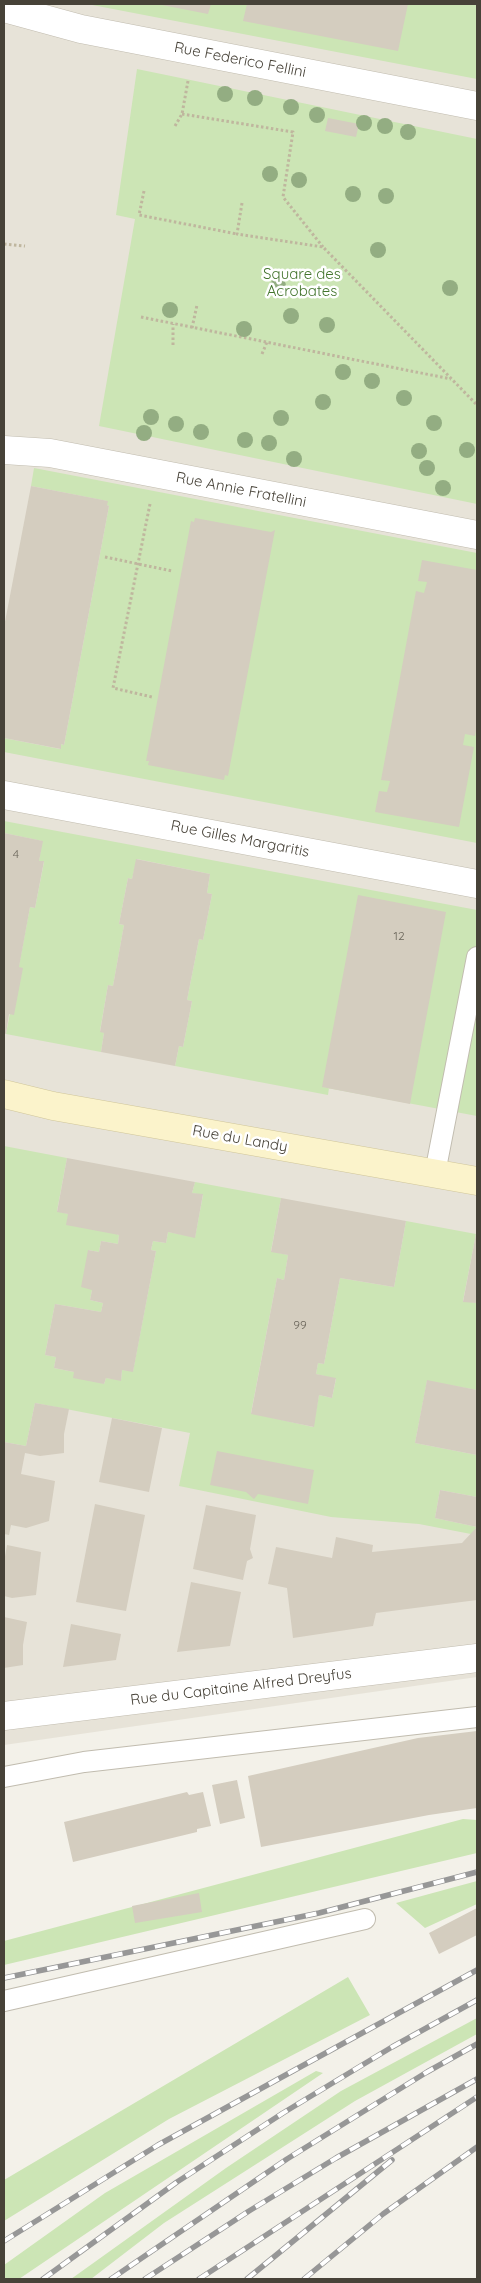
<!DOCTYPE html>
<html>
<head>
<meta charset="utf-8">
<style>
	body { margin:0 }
	#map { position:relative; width:481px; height:2283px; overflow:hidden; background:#f3f1e9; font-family:Quicksand,sans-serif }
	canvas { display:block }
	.frame { position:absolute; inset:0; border:5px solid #474238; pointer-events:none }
</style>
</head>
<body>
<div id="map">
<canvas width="481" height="2283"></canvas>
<div class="frame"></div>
</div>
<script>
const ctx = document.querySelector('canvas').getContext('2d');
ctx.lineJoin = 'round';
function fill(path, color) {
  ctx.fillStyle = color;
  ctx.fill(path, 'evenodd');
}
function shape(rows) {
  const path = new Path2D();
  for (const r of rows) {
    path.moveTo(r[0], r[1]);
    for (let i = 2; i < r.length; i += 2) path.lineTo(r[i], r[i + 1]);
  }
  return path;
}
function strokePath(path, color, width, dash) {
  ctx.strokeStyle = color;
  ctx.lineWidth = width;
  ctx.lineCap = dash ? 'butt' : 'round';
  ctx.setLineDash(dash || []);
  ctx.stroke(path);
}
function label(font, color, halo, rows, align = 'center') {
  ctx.font = font + ' Quicksand,sans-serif';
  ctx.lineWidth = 5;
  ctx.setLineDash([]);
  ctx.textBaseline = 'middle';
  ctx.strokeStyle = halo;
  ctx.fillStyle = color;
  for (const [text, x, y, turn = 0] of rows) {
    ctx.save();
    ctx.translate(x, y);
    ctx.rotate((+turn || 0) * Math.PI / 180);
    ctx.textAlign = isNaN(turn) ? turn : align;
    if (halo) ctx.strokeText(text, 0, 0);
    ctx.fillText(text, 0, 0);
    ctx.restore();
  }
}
const residential = shape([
	[4,4,477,4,477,1677,4,1745]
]);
const green = shape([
	[87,4,477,4,477,79],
	[137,69,477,139,477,504,99,426,135,219,116,215],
	[34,468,477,553,477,843,4,752,4,738,60,749,61,744,64,745,109,506,107,505,107,501,31,486],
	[4,821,477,910,477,1116,322,1087,329,1088,328,1095,175,1066,179,1046,183,1047,192,1001,187,1000,199,939,203,940,212,894,207,893,210,874,137,859,132,879,128,878,119,924,124,925,113,986,108,985,100,1031,104,1033,101,1052,6,1034,30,907,35,908,44,862,39,861,42,841,4,833],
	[4,1146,67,1158,57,1211,68,1214,119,1235,118,1244,101,1241,99,1252,88,1250,92,1290,90,1300,103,1303,101,1312,55,1304,45,1355,56,1357,54,1368,74,1372,104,1384,106,1378,121,1380,122,1370,133,1371,156,1251,151,1250,153,1241,166,1243,168,1232,195,1237,203,1195,192,1193,195,1182,281,1198,271,1251,288,1255,284,1280,277,1278,251,1413,313,1427,319,1395,332,1398,336,1379,316,1374,318,1363,324,1364,340,1278,394,1287,406,1221,476,1234,463,1301,477,1303,477,1390,427,1381,415,1443,477,1455,477,1497,440,1490,435,1518,477,1527,471,1534,419,1524,331,1517,179,1486,190,1433,35,1403,26,1446,4,1442],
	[463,1819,477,1820,477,1853,4,1965,4,1941],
	[477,1881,477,1904,425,1928,396,1903],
	[348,1977,370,2015,169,2119,4,2221,4,2180],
	[477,2018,477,2034,355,2101,164,2223,91,2279,71,2279,226,2168,341,2091],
	[316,2071,323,2073,19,2279,4,2279,4,2265,105,2193]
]);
const building = shape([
	[157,4,211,4,208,14],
	[247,4,408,4,398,51,243,21],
	[328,118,359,124,356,137,325,131],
	[31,486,108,501,107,505,109,506,64,745,61,744,61,749,4,738,4,627],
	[195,518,271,532,275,530,228,776,225,775,224,780,148,765,149,761,146,761,191,521,194,522],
	[422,560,477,570,477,726,475,736,465,734,463,745,474,747,459,827,375,812,379,791,387,792,390,781,381,780,416,591,424,593,427,582,418,581],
	[4,833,43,841,39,861,44,861,35,908,30,907,19,967,23,968,14,1015,9,1014,6,1034,4,1033],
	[136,859,210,874,207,893,212,894,203,940,199,939,187,1000,192,1001,183,1047,179,1046,175,1066,101,1052,104,1033,100,1032,108,985,113,986,124,925,119,924,128,878,132,879],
	[358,895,446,912,410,1104,322,1087],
	[67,1158,195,1182,192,1193,203,1194,195,1238,168,1232,166,1243,153,1241,151,1250,156,1251,133,1372,122,1370,121,1381,106,1378,104,1384,73,1378,74,1372,54,1368,56,1357,45,1355,55,1304,101,1312,103,1303,90,1300,92,1290,81,1287,88,1250,99,1252,101,1241,118,1244,119,1235,66,1225,68,1214,57,1212],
	[281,1198,406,1221,394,1287,340,1278,324,1364,318,1363,316,1374,336,1378,332,1398,319,1395,314,1427,251,1414,277,1278,284,1280,288,1255,271,1252],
	[476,1234,477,1234,477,1303,463,1302],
	[427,1380,477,1390,477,1455,415,1443],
	[35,1403,69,1409,64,1434,64,1453,40,1456,25,1453,21,1474,55,1481,49,1521,26,1528,11,1525,9,1535,4,1534,4,1442,26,1446],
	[112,1418,162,1428,149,1492,99,1482],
	[217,1451,314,1470,308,1504,258,1494,254,1499,246,1492,210,1485],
	[440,1490,477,1497,477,1527,435,1518],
	[95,1504,145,1515,126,1611,76,1602],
	[206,1505,256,1515,250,1549,253,1558,247,1561,243,1580,193,1569],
	[477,1527,477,1600,376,1613,373,1626,293,1638,287,1588,268,1584,276,1547,332,1558,336,1537,373,1545,372,1552,462,1543],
	[7,1545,41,1552,36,1595,12,1598,4,1596,4,1562],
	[191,1582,241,1592,230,1646,177,1652],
	[4,1617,27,1622,23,1645,23,1665,4,1668],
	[71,1624,121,1634,116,1660,63,1667],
	[477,1731,477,1808,429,1815,261,1847,248,1776,418,1738],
	[237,1780,245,1818,220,1824,212,1785],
	[187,1792,189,1795,203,1792,211,1826,197,1829,197,1832,73,1862,64,1822],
	[199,1893,202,1912,135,1923,132,1906],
	[477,1908,477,1935,439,1954,429,1933]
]);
const path = shape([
	[182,114,293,132,283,197,323,247],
	[175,126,182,114,188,81],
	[144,191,139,215,237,234],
	[242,203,237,234,323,247,477,405],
	[4,244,25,246],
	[141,317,451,379],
	[192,328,197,305],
	[173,345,173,324],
	[262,354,267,342],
	[150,504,113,688,152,697],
	[105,557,172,571]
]);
const lane = shape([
	[435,1173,477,957],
	[4,1777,84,1762,477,1717],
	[4,2001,365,1919]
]);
const street = shape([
	[4,8,81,29,477,106],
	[4,450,50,453,477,535],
	[4,795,477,884],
	[4,1716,477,1658]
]);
const secondary = shape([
	[4,1094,53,1106,477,1181]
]);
const rail = shape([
	[4,1978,319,1913,477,1872],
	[4,2241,158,2145,477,1970],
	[43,2279,177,2182,283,2113,392,2047,477,2000],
	[111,2279,287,2159,427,2072,477,2044],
	[145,2279,249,2211,336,2158,477,2079],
	[199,2279,477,2097],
	[247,2279,392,2160],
	[304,2279,383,2214,477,2147]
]);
const trees = [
	[225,94],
	[255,98],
	[291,107],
	[317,115],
	[364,123],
	[385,126],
	[408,132],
	[270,174],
	[299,180],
	[353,194],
	[386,196],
	[378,250],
	[278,286],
	[450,288],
	[170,310],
	[291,316],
	[327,325],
	[244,329],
	[343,372],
	[372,381],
	[404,398],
	[323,402],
	[151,417],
	[281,418],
	[434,423],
	[176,424],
	[201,432],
	[144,433],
	[245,440],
	[269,443],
	[467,450],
	[419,451],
	[294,459],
	[427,468],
	[443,488]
];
const numberNames = [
	["4",16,854],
	["12",399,936],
	["99",300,1325]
];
const streetNames = [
	["Rue Federico Fellini",240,60,11],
	["Rue Annie Fratellini",241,490,11],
	["Rue Gilles Margaritis",240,839,11],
	["Rue du Landy",240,1139,10],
	["Rue du Capitaine Alfred Dreyfus",241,1687,-7]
];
const parkNames = [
	["Square des",302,274],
	["Acrobates",302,291]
];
fill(residential, '#e7e3d8');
fill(green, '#cce5b5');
fill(building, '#d4cdbf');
strokePath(lane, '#c1bcaf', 22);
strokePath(street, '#c1bcaf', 29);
strokePath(secondary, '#d0c69b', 29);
strokePath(path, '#bfb69e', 3, [2.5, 2.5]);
strokePath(lane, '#fff', 20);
strokePath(street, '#fff', 28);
strokePath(secondary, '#fbf3cb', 28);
strokePath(rail, '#979797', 5.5);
strokePath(rail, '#fff', 4, [11]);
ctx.fillStyle = '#93ad82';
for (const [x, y] of trees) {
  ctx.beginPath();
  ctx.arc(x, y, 8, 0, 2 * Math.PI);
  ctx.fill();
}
label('12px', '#6a655a', null, numberNames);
label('15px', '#474238', '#fff', streetNames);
label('15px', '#44752e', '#fff', parkNames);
</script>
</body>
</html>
